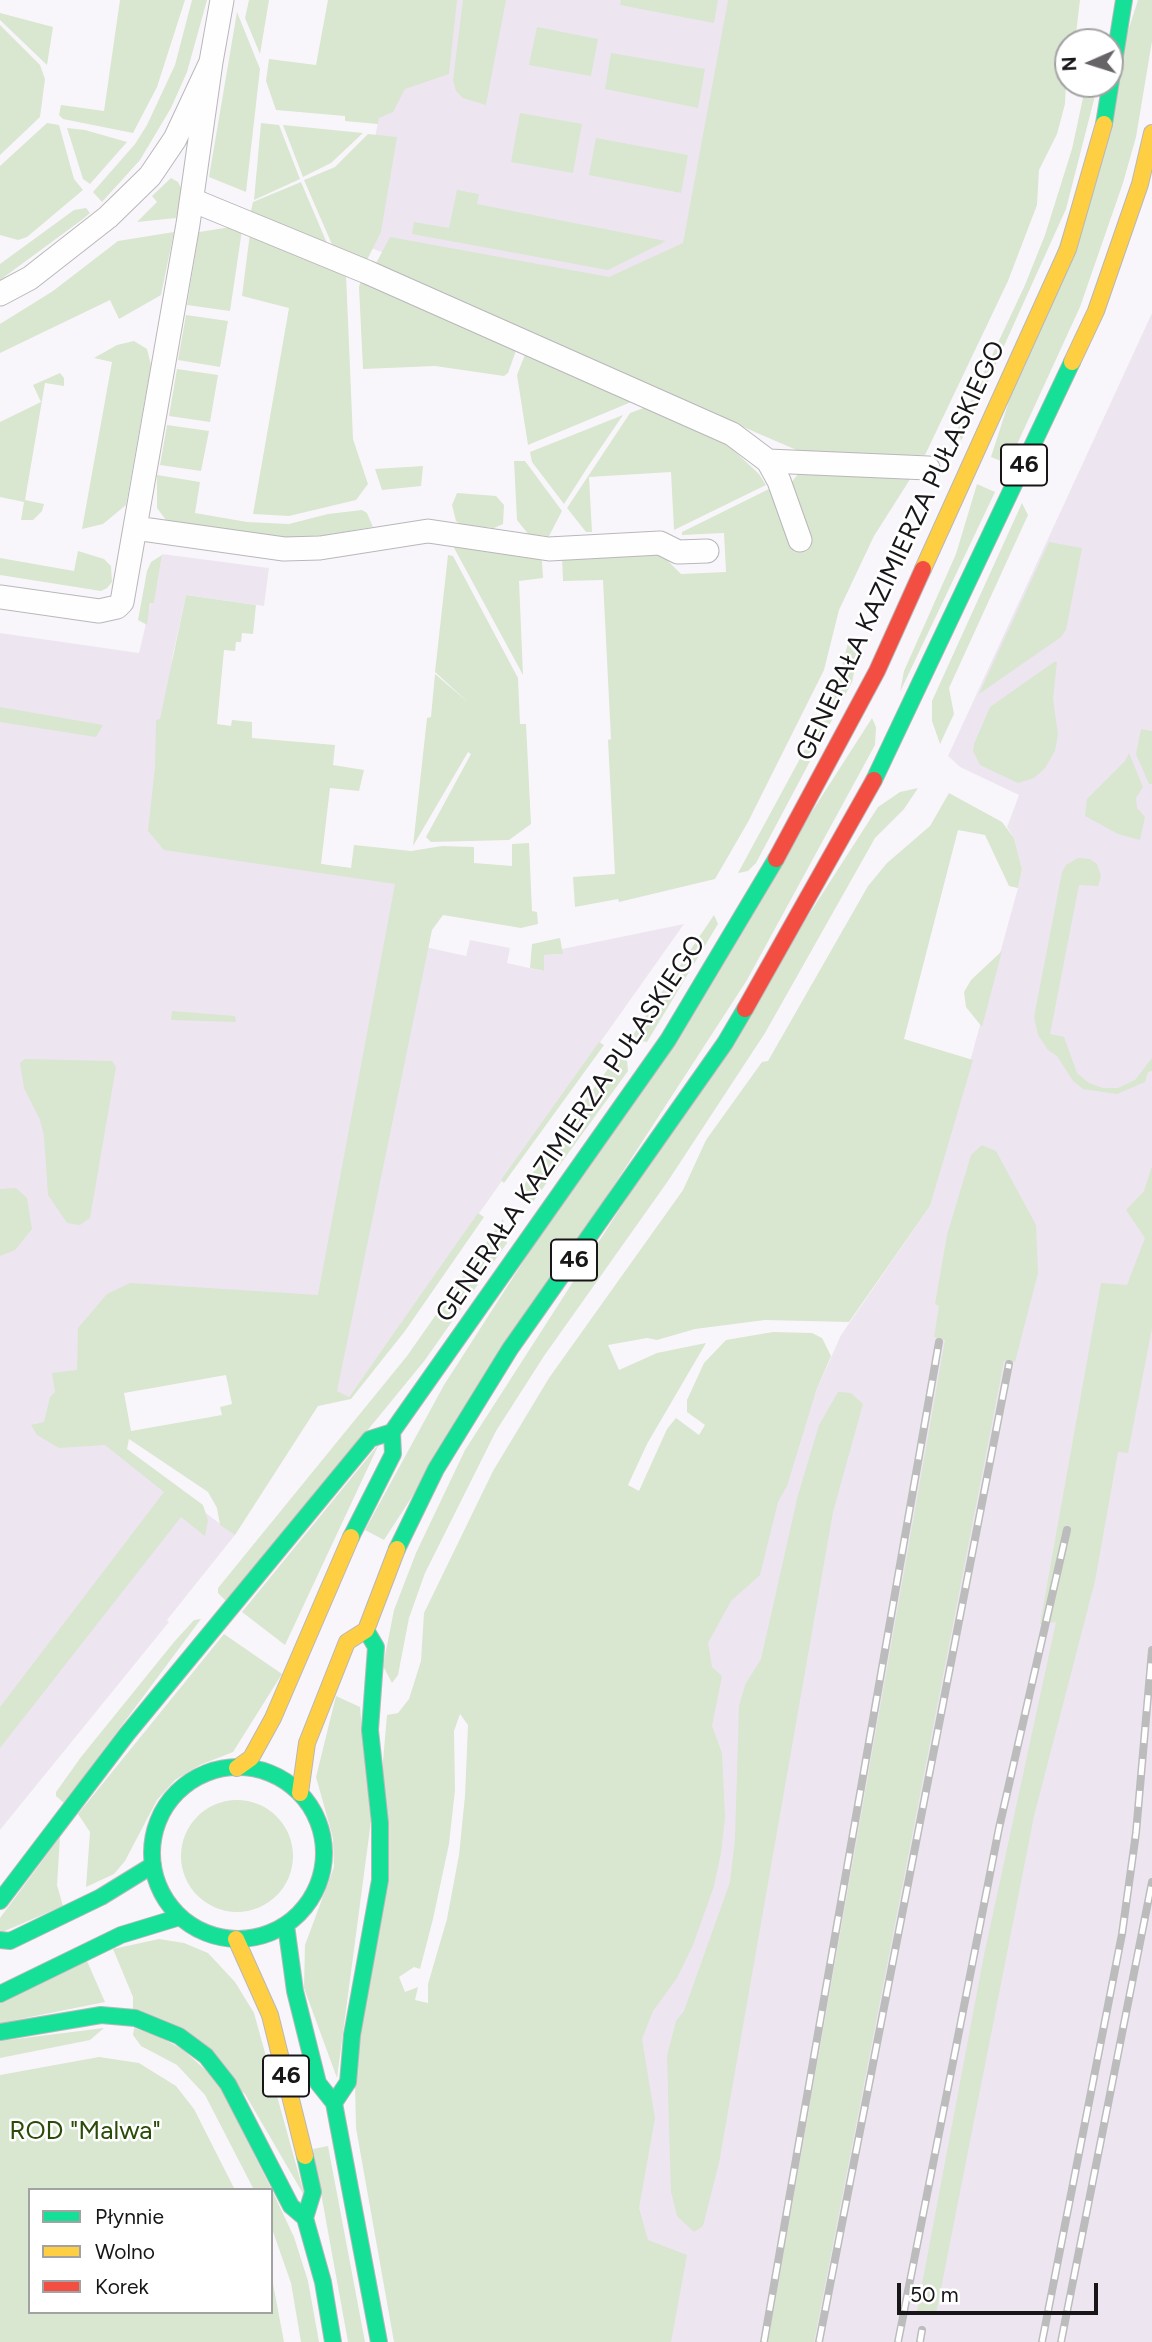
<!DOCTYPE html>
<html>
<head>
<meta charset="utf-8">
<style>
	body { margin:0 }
	#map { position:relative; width:1152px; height:2342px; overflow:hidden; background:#f9f6fb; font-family:Figtree,sans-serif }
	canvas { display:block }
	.legend { position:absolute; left:28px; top:2188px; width:245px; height:126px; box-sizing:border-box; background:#fff; border:2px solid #a3a2a3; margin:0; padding:9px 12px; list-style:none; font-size:21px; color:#181619 }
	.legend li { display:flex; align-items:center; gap:14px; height:35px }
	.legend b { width:35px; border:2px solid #a3a2a3 }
	.north { position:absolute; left:1054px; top:28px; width:70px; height:70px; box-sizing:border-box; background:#fff; border:2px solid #a3a2a3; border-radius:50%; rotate:267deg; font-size:19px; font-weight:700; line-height:28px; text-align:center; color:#181619 }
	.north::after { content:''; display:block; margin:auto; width:24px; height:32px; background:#676468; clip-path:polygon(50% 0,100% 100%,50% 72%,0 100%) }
	.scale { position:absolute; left:897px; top:2283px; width:201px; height:32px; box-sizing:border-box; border:4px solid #181619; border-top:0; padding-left:9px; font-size:21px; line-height:24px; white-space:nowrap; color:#181619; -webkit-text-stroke:5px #fff; paint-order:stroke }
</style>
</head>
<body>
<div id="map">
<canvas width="1152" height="2342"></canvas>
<ul class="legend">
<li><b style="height:9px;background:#16e098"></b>Płynnie</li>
<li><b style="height:9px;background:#ffcf43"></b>Wolno</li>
<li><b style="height:9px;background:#f24e42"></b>Korek</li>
</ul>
<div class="north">N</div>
<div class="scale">50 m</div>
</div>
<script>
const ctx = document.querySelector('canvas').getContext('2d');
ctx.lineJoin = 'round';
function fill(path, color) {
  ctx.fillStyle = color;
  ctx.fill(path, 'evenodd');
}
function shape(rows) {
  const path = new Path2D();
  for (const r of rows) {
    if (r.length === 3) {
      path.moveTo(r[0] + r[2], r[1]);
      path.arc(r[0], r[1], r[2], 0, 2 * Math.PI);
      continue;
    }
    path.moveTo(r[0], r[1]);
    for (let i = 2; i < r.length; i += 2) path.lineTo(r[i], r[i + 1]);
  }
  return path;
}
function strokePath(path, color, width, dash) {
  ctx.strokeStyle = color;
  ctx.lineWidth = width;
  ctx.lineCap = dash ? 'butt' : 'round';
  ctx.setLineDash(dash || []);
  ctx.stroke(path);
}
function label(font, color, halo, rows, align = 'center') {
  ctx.font = font + ' Figtree,sans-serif';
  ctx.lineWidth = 5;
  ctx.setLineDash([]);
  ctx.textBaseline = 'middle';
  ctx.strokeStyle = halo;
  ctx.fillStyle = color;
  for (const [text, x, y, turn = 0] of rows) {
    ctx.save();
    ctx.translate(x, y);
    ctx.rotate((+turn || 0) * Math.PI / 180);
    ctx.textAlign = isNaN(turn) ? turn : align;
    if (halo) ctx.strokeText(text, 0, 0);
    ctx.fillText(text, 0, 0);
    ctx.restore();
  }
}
const built = shape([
	[400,0,874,0,626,337,356,243],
	[1152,313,1152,2342,560,2342,687,1700,722,1602,841,1335,930,1206,1018,888,1022,869,1014,838,1007,827,1019,795,960,767,948,756],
	[162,554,269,568,264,606,186,595,172,659,168,842,418,878,407,943,466,956,470,940,510,948,507,963,543,971,544,955,562,954,562,949,684,924,349,1397,318,1406,246,1302,126,1294,106,1438,235,1535,167,1620,169,1622,0,1830,0,633,139,653,151,602,154,602]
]);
const green = shape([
	[120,0,185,0,157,87,133,133,63,119,59,115,61,105,104,111],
	[192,0,207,0,187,72,171,108,140,160,102,202,93,192,135,144,147,125,175,65],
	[249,0,269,0,260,54,245,18],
	[328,0,457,0,449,74,405,89,393,112,379,118,378,124,345,121,345,116,276,110,266,81,269,59,316,65],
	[463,0,506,0,486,105,463,98,456,91,453,80],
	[621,0,718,0,714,23,620,5],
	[728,0,1080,0,1075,42,1068,42,1065,104,1057,134,1039,170,1037,205,1008,281,925,455,808,455,374,267,390,237,609,277,683,243],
	[1138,0,1152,0,1152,41,1136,137,1123,183,1080,307,1008,464,991,457],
	[237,12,260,69,246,192,209,177],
	[0,13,53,27,47,65,0,20],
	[0,25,40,65,45,79,40,117,0,155],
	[537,27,598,39,591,76,529,65],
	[611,53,705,69,698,108,605,89],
	[1086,84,1098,84,1066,209,961,441,958,428,1025,285,1045,235,1072,149],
	[520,113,582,124,573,173,511,162],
	[47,123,59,125,74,179,83,190,27,237,18,240,0,235,0,166],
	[261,123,279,125,300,179,254,200],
	[283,125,363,133,331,163,303,177],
	[67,128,85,130,127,142,90,184,83,179],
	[368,134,397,137,381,232,365,264,334,249,304,180,335,167],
	[596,138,688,155,681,193,589,175],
	[171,178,178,182,182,190,176,218,137,222,157,202,152,196],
	[301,182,329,248,250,215,253,202],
	[457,190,479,194,477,204,666,241,608,270,412,234,414,222,449,228],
	[86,208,90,213,83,219,0,280,0,264,74,210],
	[237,226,242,230,230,311,187,305,199,232],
	[174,232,161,295,119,319,110,300,0,353,0,324,53,291,118,241],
	[250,233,346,274,353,439,368,484,356,500,289,516,253,514,289,308,242,296],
	[361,280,517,348,508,373,504,376,435,366,363,369,359,287],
	[186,315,228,321,220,367,178,360],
	[134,341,147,349,151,365,126,505,103,524,82,529,112,362,94,358,117,345],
	[526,352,636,400,528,445,517,375],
	[177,369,218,375,210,422,169,416],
	[60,373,64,378,64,386,45,383,25,500,44,504,42,511,33,520,21,520,24,502,0,497,0,422,41,402,33,385],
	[649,406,728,445,759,474,766,485,674,530,671,472,589,477,592,532,586,532,567,508,630,413],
	[623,415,589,465,564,504,532,462,530,452],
	[167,425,209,431,201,471,160,465],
	[514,461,525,461,562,511,549,536,529,535,517,520],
	[423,466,421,486,382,490,375,469],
	[914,473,874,536,839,610,824,670,748,822,715,879,619,902,618,899,575,907,573,877,615,874,608,740,611,739,603,580,563,581,562,558,657,550,681,574,726,572,724,533,682,535,682,532,769,489,777,501,798,474],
	[157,475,200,482,195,513,247,522,289,524,328,514,362,510,367,513,373,527,309,538,284,538,175,523,166,520,157,508],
	[977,484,995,492,900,692,904,671,956,554],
	[457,493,496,496,504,505,503,524,494,528,462,525,456,521,452,505],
	[1022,503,1028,515,949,688,954,714,940,744,932,721,932,701],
	[1049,542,1082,548,1066,630,1061,637,979,694],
	[453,546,536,556,542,561,543,578,519,581,523,675],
	[78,551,104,559,111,566,112,582,107,588,101,591,0,575,0,558,74,571],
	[162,555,154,603,150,603,147,625,138,620,147,571,151,562],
	[448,555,453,556,518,678,520,724,526,724,531,824,509,840,431,842,426,837,471,754,468,752,413,846,427,718,431,717,435,674,469,703,435,672],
	[186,595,256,605,253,634,242,633,241,642,236,642,235,651,224,650,217,724,231,726,232,720,252,722,252,738,335,745,333,765,364,770,359,791,330,788,321,864,351,868,354,845,411,851,442,846,474,847,474,863,512,866,512,844,529,843,532,911,537,912,538,924,521,928,443,915,432,930,337,1391,349,1397,478,1213,484,1217,405,1331,351,1399,318,1406,235,1535,220,1525,217,1508,208,1492,129,1439,127,1449,203,1505,208,1520,205,1536,181,1517,0,1748,0,1707,164,1492,105,1445,59,1448,37,1435,31,1425,44,1422,50,1397,55,1392,52,1373,77,1370,78,1328,107,1294,130,1283,318,1295,395,884,164,850,148,831,155,767,156,720,160,719],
	[226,1375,232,1404,220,1407,222,1415,131,1431,124,1393],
	[848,643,860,645,852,682,756,863,748,871,738,873,809,742,838,681],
	[1054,662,1057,662,1053,699,1058,734,1055,751,1045,768,1034,778,1018,783,980,765,973,751,974,744,990,707],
	[0,707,40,714,103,725,96,737,0,722],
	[872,718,876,727,875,745,747,980,384,1540,365,1530,444,1385],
	[1141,729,1152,731,1152,784,1149,784,1136,754],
	[1129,753,1143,787,1136,798,1137,808,1145,817,1140,840,1118,834,1085,816,1087,799,1125,761],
	[918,788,904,809,875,838,765,1033,668,1181,544,1356,496,1431,425,1573,409,1618,398,1675,392,1683,383,1666,394,1610,416,1553,465,1450,878,807,900,792],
	[949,793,1002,822,1014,838,1022,869,1018,888,1009,886,985,835,958,830,904,1039,973,1060,930,1206,849,1322,765,1320,695,1329,657,1340,647,1338,608,1345,619,1370,657,1353,706,1343,647,1444,628,1485,639,1491,667,1429,676,1418,699,1435,705,1425,687,1412,687,1400,704,1363,726,1340,773,1332,812,1333,822,1338,831,1356,816,1391,787,1486,778,1502,760,1575,731,1601,708,1643,712,1667,722,1676,712,1726,722,1753,725,1817,721,1853,714,1886,693,1945,677,1978,653,2011,642,2039,655,2118,639,2208,648,2240,687,2255,671,2342,394,2342,356,2128,355,2083,387,1715,398,1713,409,1699,421,1661,424,1613,493,1471,549,1378,683,1190,706,1140,762,1062,768,1061,868,886,887,863,930,826],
	[460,1714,468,1725,465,1796,459,1855,447,1919,428,1984,428,2003,415,2000,418,1987,405,1992,399,1977,414,1967,420,1969,433,1919,449,1844,455,1790,454,1731],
	[1078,858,1090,859,1097,864,1101,876,1098,886,1079,885,1050,1034,1064,1037,1077,1073,1089,1083,1103,1088,1118,1088,1135,1080,1152,1058,1152,1071,1148,1072,1145,1082,1117,1094,1083,1089,1073,1081,1057,1056,1048,1050,1038,1035,1034,1017,1062,872,1066,865],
	[714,915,718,924,647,1042,640,1041,633,1035],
	[560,938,563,954,544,955,544,971,530,968,532,944],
	[1002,951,982,1027,966,1007,964,992,971,980],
	[172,1011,235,1016,236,1022,171,1020],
	[599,1042,604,1045,504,1183,501,1180],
	[618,1055,627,1060,628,1071,532,1203,525,1202,516,1196],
	[25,1059,112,1061,116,1067,90,1218,80,1225,67,1223,48,1195,44,1136,40,1120,24,1088,20,1063],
	[982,1145,996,1151,1036,1225,1038,1273,1015,1362,1004,1361,814,2342,768,2342,945,1340,934,1337,939,1306,935,1304,947,1235,971,1155],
	[1152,1166,1152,1328,1128,1453,1118,1452,1095,1581,1034,1816,936,2314,917,2311,984,1955,1056,1622,1040,1624,1101,1283,1127,1285,1145,1238,1126,1210,1144,1191],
	[16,1188,27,1198,32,1229,15,1250,0,1256,0,1189],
	[503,1219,507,1243,425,1360,227,1602,218,1593,218,1588,407,1356],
	[838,1392,851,1393,863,1404,833,1512,719,2163,703,2226,694,2232,677,2216,671,2192,667,2056,676,2021,684,2011,730,1882,735,1839,739,1706,745,1685,761,1659,798,1495,819,1425],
	[379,1444,285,1645,242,1612],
	[201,1619,64,1803,56,1796,56,1792,81,1757,174,1642,194,1620],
	[224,1634,282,1674,233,1752,200,1765,175,1780,157,1800,125,1861,114,1874,86,1887,90,1832,78,1814],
	[336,1696,360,1707,371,1821,337,2078,304,1988,305,1945,334,1867,333,1838,316,1777],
	[237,1856,56],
	[60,1837,57,1885,63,1906,0,1933,0,1918],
	[159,1939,184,1943,208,1953,235,1982,254,2013,305,2197,245,2094,133,2009,133,1997,113,1949],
	[87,1961,105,2002,0,2023,0,2003],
	[104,2028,90,2040,0,2058,0,2041],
	[134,2028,156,2035,182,2049,209,2073,220,2087,270,2186,294,2237,308,2281,319,2342,301,2342,291,2283,271,2226,271,2190,254,2190,205,2095,177,2065,141,2046,133,2035],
	[99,2057,139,2063,176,2086,194,2109,235,2190,30,2190,30,2312,271,2312,271,2273,284,2342,0,2342,0,2075],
	[328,2146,365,2342,348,2342,313,2149]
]);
const street = shape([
	[192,200,367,272,732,434,768,461,779,481,800,540],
	[0,294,30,278,108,217,150,176,175,139,211,62,222,0],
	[768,461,928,468],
	[135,528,284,549,320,548,428,531,549,549,660,543,678,552,707,551],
	[0,597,99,611,117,607,122,602,188,224,211,62]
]);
const fast = shape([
	[1104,124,1124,0],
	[874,780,1072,362],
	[351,1537,393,1454,392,1432,668,1040,776,859],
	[397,1549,436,1469,510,1349,725,1043,745,1009],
	[238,1853,86],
	[0,1901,127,1734,370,1439,392,1432],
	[286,1925,295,1991,318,2083,334,2103,379,2342],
	[0,1940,10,1941,101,1897,153,1865],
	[0,1994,121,1935,180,1917],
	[0,2032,101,2015,135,2018,179,2036,206,2056,228,2084,291,2206,305,2218],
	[334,2103,348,2082,352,2035,380,1880,380,1823,370,1730,376,1647,366,1630],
	[305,2156,313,2192,305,2218,323,2282,333,2342]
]);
const slow = shape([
	[1072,362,1096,311,1140,184,1152,133],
	[923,569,1068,249,1104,124],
	[237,1768,251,1758,273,1718,351,1537],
	[300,1793,307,1743,347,1642,366,1630,397,1549],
	[236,1939,270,2015,305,2156]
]);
const jam = shape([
	[776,859,877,671,923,569],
	[745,1009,874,780]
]);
const rail = shape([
	[764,2342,939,1342],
	[819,2342,1009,1364],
	[898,2342,999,1828,1067,1530],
	[920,2342,922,2330],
	[1042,2342,1122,1934,1136,1833,1152,1650],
	[1061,2342,1152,1882]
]);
const shields = [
	[1024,465,46],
	[574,1260,46],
	[286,2076,46]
];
const shieldNames = [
	["46",1024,465],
	["46",574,1260],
	["46",286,2076]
];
const streetNames = [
	["GENERAŁA KAZIMIERZA PUŁASKIEGO",901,551,-65],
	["GENERAŁA KAZIMIERZA PUŁASKIEGO",571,1129,-56]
];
const parkNames = [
	["ROD \"Malwa\"",85,2131]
];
fill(built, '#ede6f1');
fill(green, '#d9e6d0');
strokePath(street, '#b9b7ba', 25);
strokePath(fast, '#b9b7ba', 18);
strokePath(slow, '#b9b7ba', 18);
strokePath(jam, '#b9b7ba', 18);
strokePath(street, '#fefefe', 23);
strokePath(fast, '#16e098', 16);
strokePath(slow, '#ffcf43', 16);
strokePath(jam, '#f24e42', 16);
strokePath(rail, '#bdbcbd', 8);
strokePath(rail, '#fff', 5, [16]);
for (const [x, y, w] of shields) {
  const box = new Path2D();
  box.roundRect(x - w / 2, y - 20.5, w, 41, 5);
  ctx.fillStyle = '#fff';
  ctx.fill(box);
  strokePath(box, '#181619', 2);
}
label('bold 24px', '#181619', null, shieldNames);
label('26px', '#181619', '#fff', streetNames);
label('26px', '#2a4c08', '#fff', parkNames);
</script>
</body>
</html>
